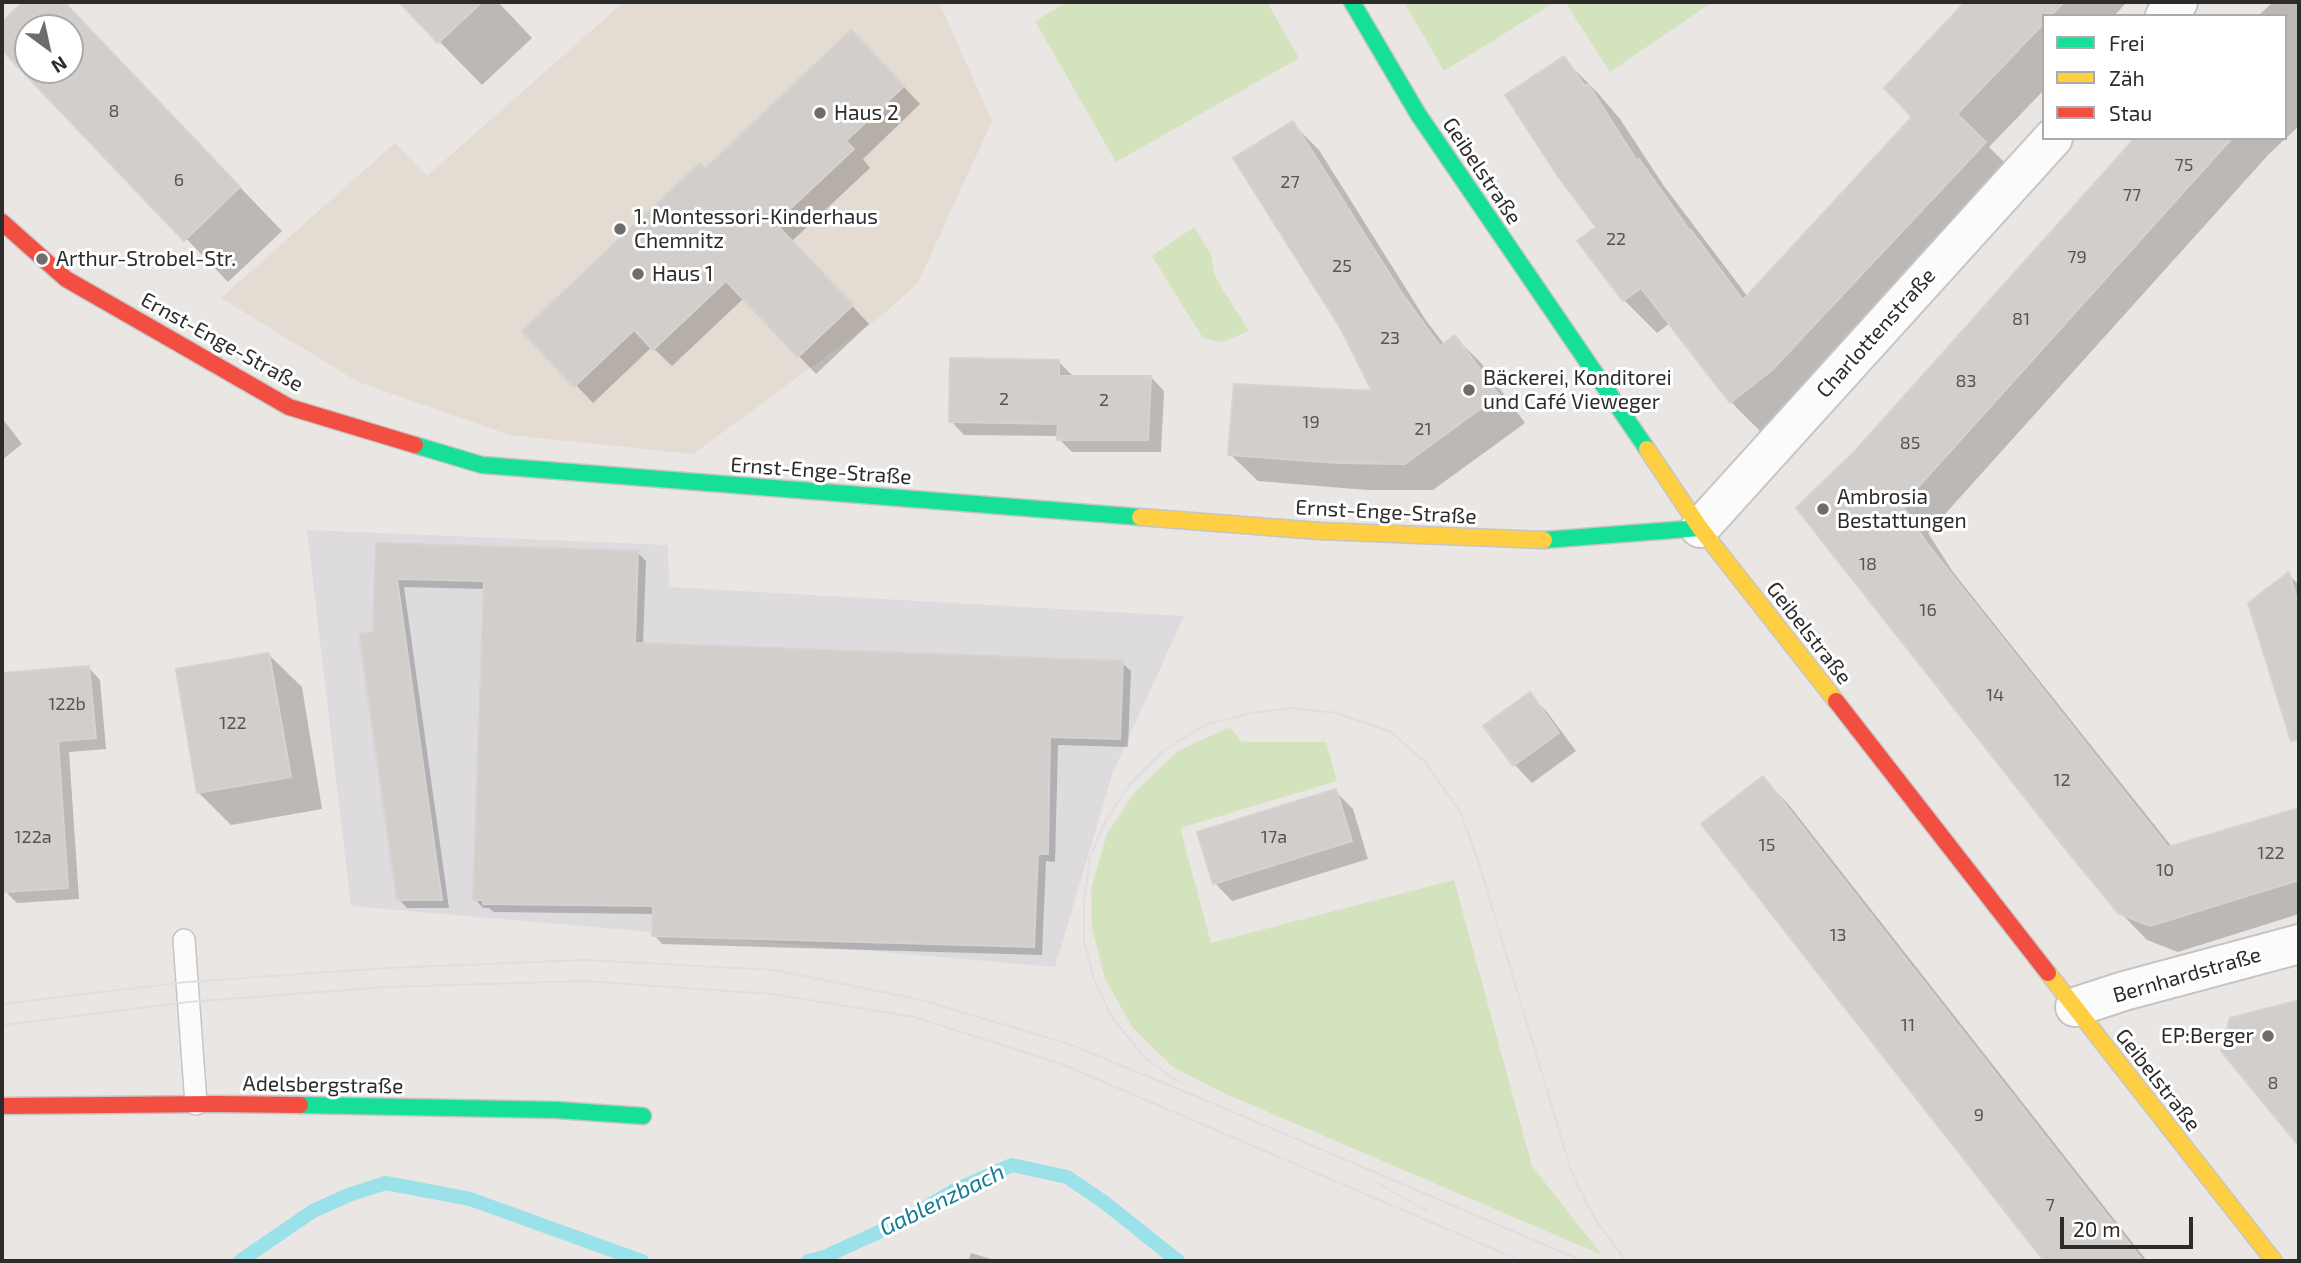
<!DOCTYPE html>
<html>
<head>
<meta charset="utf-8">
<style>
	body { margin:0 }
	#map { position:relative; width:2301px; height:1263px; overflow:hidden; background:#eae6e3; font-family:"Exo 2",sans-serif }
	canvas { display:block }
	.frame { position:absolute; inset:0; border:4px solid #2c2c2c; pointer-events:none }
	.legend { position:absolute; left:2042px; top:14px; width:245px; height:126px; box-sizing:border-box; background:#fff; border:2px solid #ababab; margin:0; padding:9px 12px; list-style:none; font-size:21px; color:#2c2c2c }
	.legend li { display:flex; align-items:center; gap:14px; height:35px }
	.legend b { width:35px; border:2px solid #ababab }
	.north { position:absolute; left:14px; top:14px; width:70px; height:70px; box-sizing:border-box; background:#fff; border:2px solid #ababab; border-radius:50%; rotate:147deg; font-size:19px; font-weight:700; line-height:28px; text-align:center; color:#2c2c2c }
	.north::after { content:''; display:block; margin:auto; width:24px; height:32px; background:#6e6d6c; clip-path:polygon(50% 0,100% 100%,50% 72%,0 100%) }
	.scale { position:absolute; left:2060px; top:1217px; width:133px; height:32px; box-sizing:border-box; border:4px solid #2c2c2c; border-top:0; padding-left:9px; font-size:21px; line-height:24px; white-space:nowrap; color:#2c2c2c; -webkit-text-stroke:5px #fff; paint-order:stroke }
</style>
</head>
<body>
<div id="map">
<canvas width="2301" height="1263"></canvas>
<div class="frame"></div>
<ul class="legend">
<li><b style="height:9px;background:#16e098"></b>Frei</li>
<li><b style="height:9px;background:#ffcf43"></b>Zäh</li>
<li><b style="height:9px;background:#f24e42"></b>Stau</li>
</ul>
<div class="north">N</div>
<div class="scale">20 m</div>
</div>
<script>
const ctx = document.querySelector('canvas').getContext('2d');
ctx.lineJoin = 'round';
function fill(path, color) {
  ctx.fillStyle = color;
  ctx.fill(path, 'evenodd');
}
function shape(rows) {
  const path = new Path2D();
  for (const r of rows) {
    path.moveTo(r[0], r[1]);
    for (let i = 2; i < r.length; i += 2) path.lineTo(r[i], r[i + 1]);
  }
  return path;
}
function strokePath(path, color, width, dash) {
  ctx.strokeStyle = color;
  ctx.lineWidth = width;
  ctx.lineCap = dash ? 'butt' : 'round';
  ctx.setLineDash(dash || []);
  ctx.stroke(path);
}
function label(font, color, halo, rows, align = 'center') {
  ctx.font = font + ' "Exo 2",sans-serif';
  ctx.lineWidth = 6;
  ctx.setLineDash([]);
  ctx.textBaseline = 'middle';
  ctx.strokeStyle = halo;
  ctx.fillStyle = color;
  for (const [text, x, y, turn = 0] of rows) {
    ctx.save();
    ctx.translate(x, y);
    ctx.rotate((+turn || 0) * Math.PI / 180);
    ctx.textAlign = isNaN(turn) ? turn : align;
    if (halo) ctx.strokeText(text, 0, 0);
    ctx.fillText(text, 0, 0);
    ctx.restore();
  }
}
const industrial = shape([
	[307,530,668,545,669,587,1184,616,1113,772,1055,967,351,906]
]);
const education = shape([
	[624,2,939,2,992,121,918,283,881,316,693,454,510,435,358,382,221,298,395,143,427,176]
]);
const green = shape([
	[1068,2,1267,2,1299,58,1116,162,1035,21],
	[1404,2,1555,2,1444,71],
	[1565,2,1710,2,1711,3,1610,72],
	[1194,227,1211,255,1214,273,1220,285,1249,331,1222,342,1203,338,1152,256],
	[1230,727,1242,742,1326,742,1337,781,1180,828,1211,943,1454,880,1532,1166,1602,1255,1226,1094,1173,1067,1133,1028,1105,979,1092,928,1091,889,1107,834,1135,792,1178,751]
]);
const shadow = shape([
	[25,2,62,2,282,231,228,282,2,47,2,24],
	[28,28,70,28,70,70,28,70],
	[401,2,498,2,532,38,482,85],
	[1968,2,2127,2,2114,16,2044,16,2044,90,1989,147,2018,176,1764,435,1731,402,1670,323,1657,333,1624,300,1580,241,1599,227,1564,59,1596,91,1620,119,1664,186,1748,297,1914,117,1886,88],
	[2273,2,2299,2,2299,126,2269,154,1928,533,1953,572,2172,847,2299,810,2299,914,2178,952,2147,940,2120,912,1857,451,2138,138,2285,138,2285,16,2258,16],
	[869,50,920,104,863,159,870,168,792,241,869,324,816,374,744,298,672,366,652,347,593,403,576,385,705,171],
	[1292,123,1319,150,1427,322,1445,345,1455,337,1482,364,1525,423,1433,490,1367,490,1258,481,1230,454,1375,393],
	[1059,362,1072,375,1072,378,1151,377,1164,391,1161,452,1072,452,1059,439,1059,436,964,435,951,421],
	[2,418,22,444,2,460],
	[378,545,637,552,646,561,643,645,1122,663,1131,671,1128,747,1058,745,1055,862,1046,861,1042,955,662,944,654,935,655,914,494,912,489,908,483,908,475,899,485,589,404,587,449,908,407,908,399,899,374,634],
	[2289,575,2297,583,2299,590,2299,742,2290,734],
	[269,655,302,687,322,809,231,825,198,792],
	[89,668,100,680,106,749,69,752,79,899,17,903,5,891,3,868,2,868,2,675],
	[1529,694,1547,712,1576,751,1532,783,1515,765,1486,726],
	[1763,778,1789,805,2147,1261,2046,1261,1704,824],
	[1335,791,1353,809,1368,859,1232,901,1215,883],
	[2299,1001,2299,1145,2223,1051,2231,1019],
	[971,1253,998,1261,968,1261]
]);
const stream = shape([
	[240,1261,313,1211,351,1194,386,1183,470,1199,642,1261],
	[808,1261,824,1257,905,1220,953,1191,1012,1165,1067,1177,1104,1202,1178,1261]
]);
const building = shape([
	[23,2,64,2,240,187,184,241,2,50,2,22,23,2],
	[28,28,70,28,70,70,28,70,28,28],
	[399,2,482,2,438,43,399,2],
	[1965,2,2064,2,2050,16,2044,16,2044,23,1957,114,1986,142,1772,370,1730,403,1641,288,1623,301,1577,241,1596,227,1559,178,1505,95,1564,56,1585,86,1588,84,1637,161,1639,159,1690,231,1691,230,1743,300,1912,117,1884,88,1965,2],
	[851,30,904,86,846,141,854,149,775,223,853,305,798,357,726,281,653,350,634,330,574,387,522,331,700,163,705,169,851,30],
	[1293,121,1401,292,1440,346,1455,335,1499,395,1405,464,1339,463,1228,455,1234,384,1372,391,1341,329,1233,158,1293,121],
	[2135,138,2232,138,1902,505,1926,542,2168,847,2299,808,2299,880,2150,926,2118,913,2064,847,1796,508,1856,450,2135,138],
	[950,358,1059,360,1059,376,1151,376,1148,440,1057,440,1058,424,949,422,950,358],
	[376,543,638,551,635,643,1123,661,1120,739,1050,737,1048,854,1038,854,1034,947,652,936,653,906,483,904,483,900,473,900,484,581,397,579,442,900,397,900,359,634,373,632,376,543],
	[2289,572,2299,606,2299,740,2291,741,2248,603,2289,572],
	[269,653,291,777,197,793,176,669,269,653],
	[89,666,96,738,58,741,68,888,3,892,2,673,89,666],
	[1530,692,1559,733,1513,766,1483,726,1530,692],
	[1763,776,1833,866,2143,1261,2044,1261,1842,1004,1701,824,1763,776],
	[1336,789,1352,841,1213,884,1197,832,1336,789],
	[2299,1000,2299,1146,2221,1051,2230,1018,2299,1000]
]);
const lane = shape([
	[184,940,196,1104]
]);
const street = shape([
	[2165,16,2178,2],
	[1700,528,2053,138],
	[2075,1007,2124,991,2299,944]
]);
const fast = shape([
	[1352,2,1418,114,1647,449],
	[415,445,482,465,1140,517],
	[1544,540,1700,528],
	[300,1105,557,1110,643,1116]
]);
const slow = shape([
	[1647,449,1700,528,1836,701],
	[1140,517,1320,531,1544,540],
	[2048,973,2274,1261]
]);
const jam = shape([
	[2,222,66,279,289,407,415,445],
	[1836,701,2048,973],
	[2,1106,216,1104,300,1105]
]);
const tram = shape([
	[2,1004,186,982,387,968,585,960,774,970,918,999,1069,1044,1205,1100,1583,1261],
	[2,1025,188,1002,386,987,584,981,772,994,914,1017,1062,1064,1522,1261],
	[1182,1084,1145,1058,1111,1016,1094,979,1084,941,1084,902,1090,857,1106,820,1130,784,1163,751,1205,725,1250,713,1292,708,1337,713,1391,732,1425,762,1459,810,1477,857,1572,1174,1596,1221,1626,1261],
	[1378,1183,1427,1211]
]);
const markers = [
	[820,113,7,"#6e6d6c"],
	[620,229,7,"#6e6d6c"],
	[42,259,7,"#6e6d6c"],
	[638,274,7,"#6e6d6c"],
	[1469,390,7,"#6e6d6c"],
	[1823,509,7,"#6e6d6c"],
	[2268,1036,7,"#6e6d6c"]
];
const numberNames = [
	["8",114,111],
	["75",2184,165],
	["6",179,180],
	["27",1290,182],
	["77",2132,195],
	["22",1616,239],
	["79",2077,257],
	["25",1342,266],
	["81",2021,319],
	["23",1390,338],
	["83",1966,381],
	["2",1004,399],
	["2",1104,400],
	["19",1311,422],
	["21",1423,429],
	["85",1910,443],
	["18",1868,564],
	["16",1928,610],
	["14",1995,695],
	["122b",67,704],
	["122",233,723],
	["12",2062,780],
	["122a",33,837],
	["17a",1274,837],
	["15",1767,845],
	["122",2271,853],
	["10",2165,870],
	["13",1838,935],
	["11",1908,1025],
	["8",2273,1083],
	["9",1979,1115],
	["7",2050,1205]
];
const poiNames = [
	["Haus 2",834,113],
	["1. Montessori-Kinderhaus",634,217],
	["Chemnitz",634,241],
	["Arthur-Strobel-Str.",56,259],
	["Haus 1",652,274],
	["Bäckerei, Konditorei",1483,378],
	["und Café Vieweger",1483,402],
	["Ambrosia",1837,497],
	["Bestattungen",1837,521],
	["EP:Berger",2254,1036,"right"]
];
const streetNames = [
	["Geibelstraße",1482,171,56],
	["Charlottenstraße",1876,333,-48],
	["Ernst-Enge-Straße",222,342,29],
	["Ernst-Enge-Straße",821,471,4],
	["Ernst-Enge-Straße",1386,512,3],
	["Geibelstraße",1809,633,52],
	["Bernhardstraße",2187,975,-16],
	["Geibelstraße",2158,1080,52],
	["Adelsbergstraße",323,1085,1]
];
const waterNames = [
	["Gablenzbach",942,1200,-26]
];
fill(industrial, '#dddbde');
fill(education, '#e4dbd2');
fill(green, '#d3e3bd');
fill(shadow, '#0003');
strokePath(stream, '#9ae1e9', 14);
fill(building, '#d1cecc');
strokePath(building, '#d5d2cf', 2);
strokePath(lane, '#c6c5c5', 24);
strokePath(street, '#c6c5c5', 42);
strokePath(fast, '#c6c5c5', 19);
strokePath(slow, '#c6c5c5', 19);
strokePath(jam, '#c6c5c5', 19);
strokePath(lane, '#fcfbfb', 21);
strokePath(street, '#fcfbfb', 38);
strokePath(fast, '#16e098', 16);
strokePath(slow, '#ffcf43', 16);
strokePath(jam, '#f24e42', 16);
strokePath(tram, '#dfdee0', 2);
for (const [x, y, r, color] of markers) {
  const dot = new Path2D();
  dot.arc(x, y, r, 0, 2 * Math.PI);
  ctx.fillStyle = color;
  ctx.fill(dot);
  strokePath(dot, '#fff', 2.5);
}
label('18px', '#565555', null, numberNames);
label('21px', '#2c2c2c', '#fff', poiNames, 'left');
label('21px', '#2c2c2c', '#fff', streetNames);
label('italic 23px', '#137c93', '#fff', waterNames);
</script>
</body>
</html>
